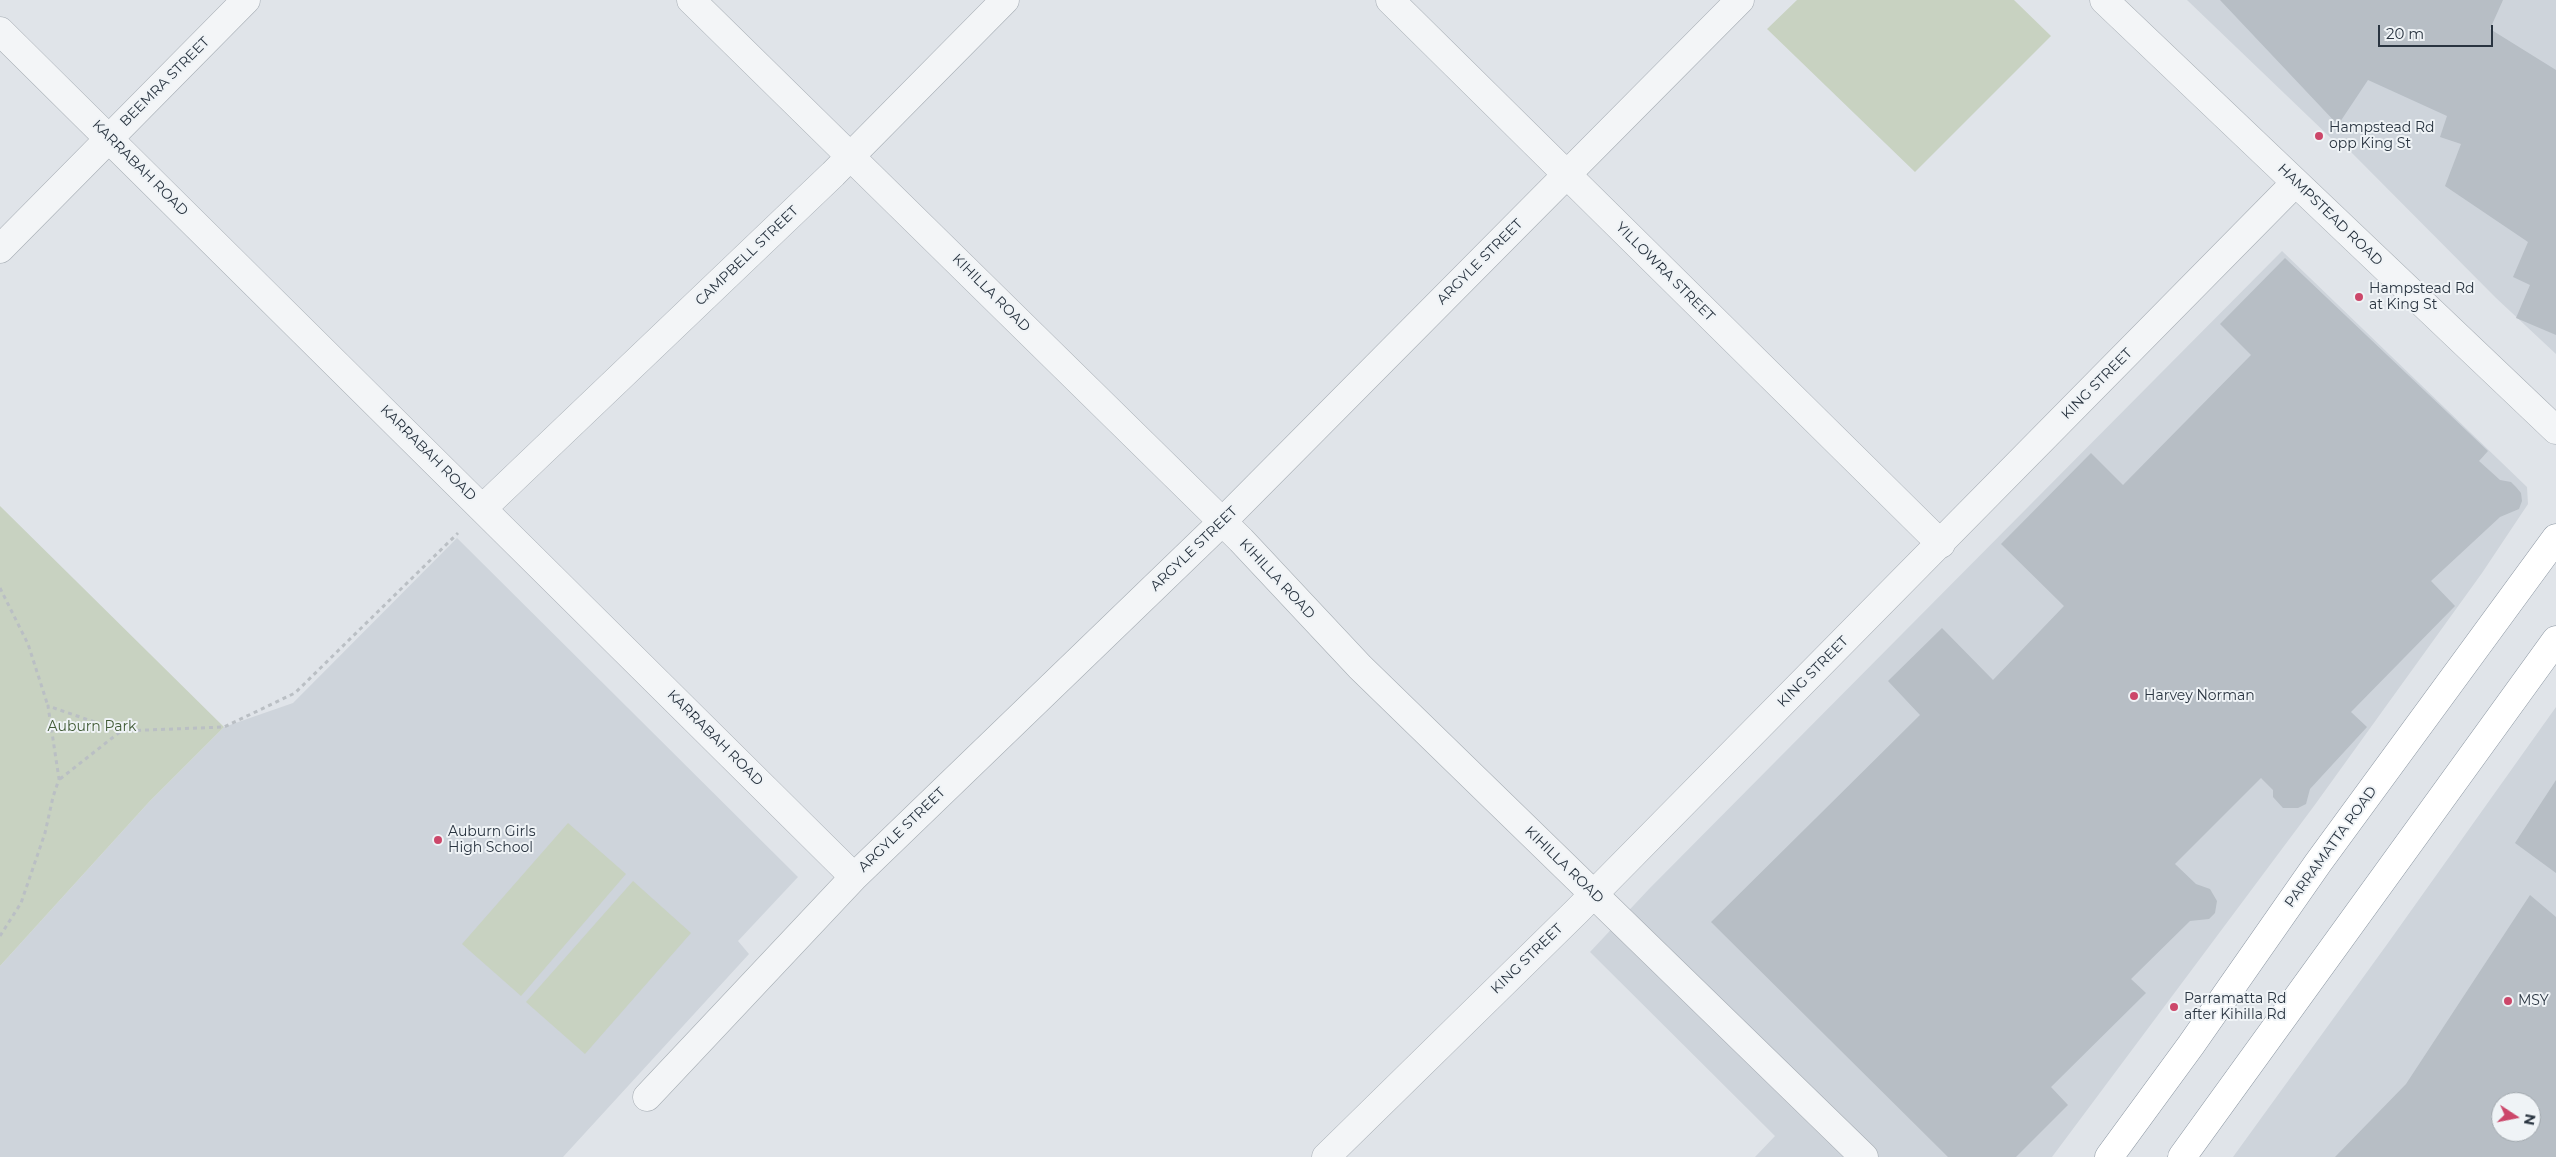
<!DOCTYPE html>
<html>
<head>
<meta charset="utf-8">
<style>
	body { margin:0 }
	#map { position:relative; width:2556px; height:1157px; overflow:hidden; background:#e0e4e9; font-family:Montserrat,sans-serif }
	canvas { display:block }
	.north { position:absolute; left:2491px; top:1092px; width:50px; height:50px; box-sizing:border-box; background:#eff3f6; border:1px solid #a0a7ad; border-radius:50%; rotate:101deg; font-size:14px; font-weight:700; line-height:20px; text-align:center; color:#293440 }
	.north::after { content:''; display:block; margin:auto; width:18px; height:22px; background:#cc476a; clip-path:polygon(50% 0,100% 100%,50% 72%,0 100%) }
	.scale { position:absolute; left:2378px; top:25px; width:115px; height:22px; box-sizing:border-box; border:2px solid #293440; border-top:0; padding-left:6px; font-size:15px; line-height:18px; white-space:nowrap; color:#293440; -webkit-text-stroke:4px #eff3f6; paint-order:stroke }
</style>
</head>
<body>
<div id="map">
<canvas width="2556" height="1157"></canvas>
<div class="north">N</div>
<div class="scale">20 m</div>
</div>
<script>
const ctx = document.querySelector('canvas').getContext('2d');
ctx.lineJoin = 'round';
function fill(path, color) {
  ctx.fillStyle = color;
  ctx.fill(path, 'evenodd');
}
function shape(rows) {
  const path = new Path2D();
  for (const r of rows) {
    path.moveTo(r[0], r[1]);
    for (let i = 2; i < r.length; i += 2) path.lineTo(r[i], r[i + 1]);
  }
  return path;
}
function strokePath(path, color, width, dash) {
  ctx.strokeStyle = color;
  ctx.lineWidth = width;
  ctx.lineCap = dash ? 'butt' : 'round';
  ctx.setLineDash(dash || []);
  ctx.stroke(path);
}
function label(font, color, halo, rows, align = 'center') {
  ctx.font = font + ' Montserrat,sans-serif';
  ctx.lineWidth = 4;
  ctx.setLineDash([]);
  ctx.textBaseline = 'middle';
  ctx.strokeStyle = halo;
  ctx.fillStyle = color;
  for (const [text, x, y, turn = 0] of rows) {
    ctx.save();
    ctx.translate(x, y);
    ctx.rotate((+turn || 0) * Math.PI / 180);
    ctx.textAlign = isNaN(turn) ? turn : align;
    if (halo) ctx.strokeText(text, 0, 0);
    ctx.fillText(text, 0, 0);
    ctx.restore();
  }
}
const built = shape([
	[2187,0,2556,0,2556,354,2496,298,2350,151,2334,141],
	[2282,251,2527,487,2528,504,2482,573,2314,806,2052,1157,1755,1157,1775,1136,1590,952,1649,889],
	[457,538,798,877,738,941,749,954,563,1157,0,1157,0,966,149,802,224,727,293,703],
	[2556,707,2556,1157,2233,1157,2388,943],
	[2501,1102,2531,1102,2531,1132,2501,1132]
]);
const green = shape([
	[1797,0,2014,0,2051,36,1915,172,1767,29],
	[0,506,224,727,149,802,0,966],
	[568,823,626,874,521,996,462,944],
	[633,881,691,933,585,1054,526,1002]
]);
const building = shape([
	[2220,0,2503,0,2490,29,2556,70,2556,335,2516,318,2530,285,2513,277,2528,242,2445,186,2461,144,2440,137,2447,116,2368,80,2338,125],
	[2285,258,2488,451,2479,461,2500,480,2511,482,2516,487,2521,493,2522,501,2519,509,2500,517,2431,581,2455,606,2351,712,2367,727,2310,789,2306,804,2298,808,2283,808,2273,797,2273,790,2261,778,2175,864,2196,884,2210,889,2217,901,2215,913,2209,919,2190,921,2131,979,2146,993,2051,1087,2068,1105,2016,1157,1948,1157,1711,922,1920,715,1888,681,1942,628,1993,680,2064,606,2001,544,2091,453,2123,485,2251,355,2220,324],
	[2556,780,2556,873,2515,843],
	[2530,895,2556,917,2556,1157,2335,1157,2406,1084],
	[2501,1102,2531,1102,2531,1132,2501,1132]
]);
const path = shape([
	[0,588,28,644,48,706],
	[60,779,121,731],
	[0,936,21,903,45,833,53,797,59,779,48,706,121,731,224,727,295,693,458,533]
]);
const minor = shape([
	[691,0,1241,540,1360,667,1864,1157],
	[1390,0,1941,544],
	[2104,0,2556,430],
	[0,31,854,877],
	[0,249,246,0],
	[483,508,833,174,1005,0],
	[647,1097,854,877,1222,522,1740,0],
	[1326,1157,1577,911,2295,183]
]);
const trunk = shape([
	[2109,1157,2191,1045,2318,863,2556,538],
	[2182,1157,2556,640]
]);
const markers = [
	[2319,136,5,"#cc476a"],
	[2359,297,5,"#cc476a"],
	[2134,696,5,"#cc476a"],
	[438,840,5,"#cc476a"],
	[2508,1001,5,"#cc476a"],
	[2174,1007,5,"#cc476a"]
];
const streetNames = [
	["BEEMRA STREET",165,82,-45],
	["KARRABAH ROAD",140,168,45],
	["HAMPSTEAD ROAD",2330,215,44],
	["CAMPBELL STREET",747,256,-44],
	["ARGYLE STREET",1480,262,-45],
	["YILLOWRA STREET",1665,272,45],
	["KIHILLA ROAD",991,293,45],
	["KING STREET",2097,384,-45],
	["KARRABAH ROAD",428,453,45],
	["ARGYLE STREET",1194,549,-44],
	["KIHILLA ROAD",1277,579,47],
	["KING STREET",1813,672,-45],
	["KARRABAH ROAD",715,738,45],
	["ARGYLE STREET",902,830,-44],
	["PARRAMATTA ROAD",2331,847,-54],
	["KIHILLA ROAD",1564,865,44],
	["KING STREET",1527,959,-44]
];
const poiNames = [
	["Hampstead Rd",2329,128],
	["opp King St",2329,144],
	["Hampstead Rd",2369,289],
	["at King St",2369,305],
	["Harvey Norman",2144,696],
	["Auburn Girls",448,832],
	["High School",448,848],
	["Parramatta Rd",2184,999],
	["after Kihilla Rd",2184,1015],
	["MSY",2518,1001]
];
const parkNames = [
	["Auburn Park",92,727]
];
fill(built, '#ced4db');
fill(green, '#c8d2c1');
fill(building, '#b7bec5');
strokePath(minor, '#a5acb3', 29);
strokePath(trunk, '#88939f', 29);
strokePath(path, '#babfc4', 3, [4, 4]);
strokePath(minor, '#f3f5f7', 28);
strokePath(trunk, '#fff', 28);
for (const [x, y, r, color] of markers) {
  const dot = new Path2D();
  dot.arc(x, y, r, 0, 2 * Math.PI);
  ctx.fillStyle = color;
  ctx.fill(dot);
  strokePath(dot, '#eff3f6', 2);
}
label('14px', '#293440', '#eff3f6', streetNames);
label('14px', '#293440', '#eff3f6', poiNames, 'left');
label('14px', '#415b36', '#eff3f6', parkNames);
</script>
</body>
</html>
